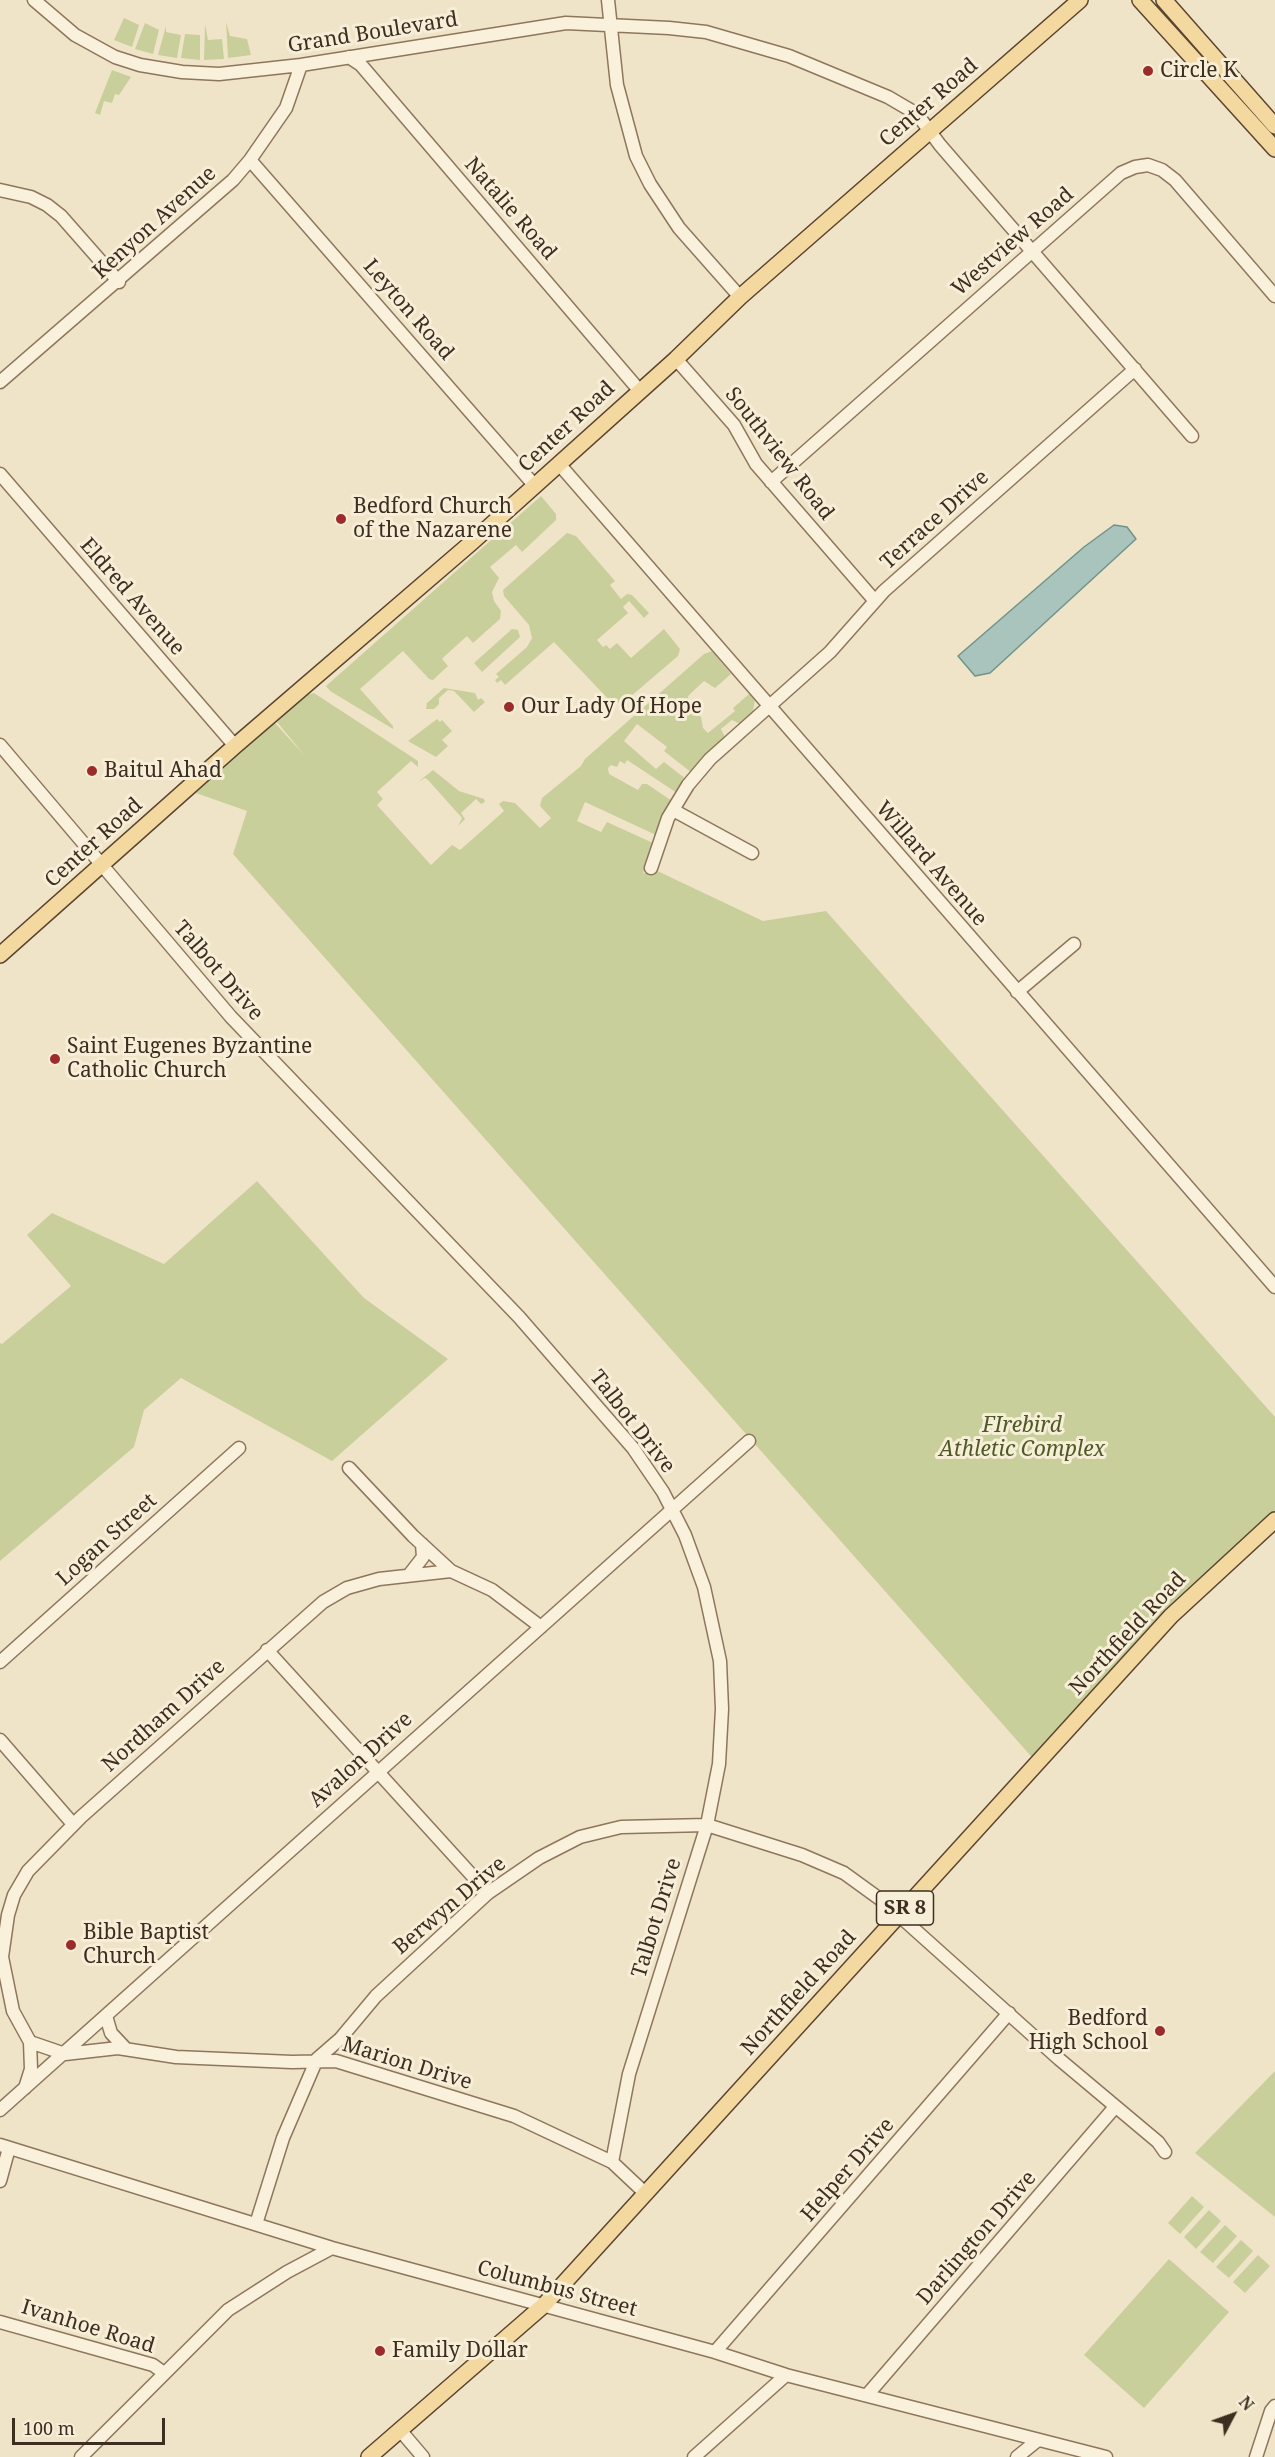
<!DOCTYPE html>
<html>
<head>
<meta charset="utf-8">
<style>
	body { margin:0 }
	#map { position:relative; width:1275px; height:2457px; overflow:hidden; background:#f0e4c8; font-family:"Noto Serif",serif }
	canvas { display:block }
	.north { position:absolute; left:1203px; top:2385px; width:60px; height:60px; -webkit-text-stroke:4px #f7eed8; paint-order:stroke; rotate:49deg; font-size:16px; font-weight:700; line-height:24px; text-align:center; color:#3d2e20 }
	.north::after { content:''; display:block; margin:auto; width:21px; height:27px; background:#3d2e20; clip-path:polygon(50% 0,100% 100%,50% 72%,0 100%) }
	.scale { position:absolute; left:12px; top:2418px; width:153px; height:27px; box-sizing:border-box; border:3px solid #3d2e20; border-top:0; padding-left:8px; font-size:18px; line-height:21px; white-space:nowrap; color:#3d2e20; -webkit-text-stroke:4px #f7eed8; paint-order:stroke }
</style>
</head>
<body>
<div id="map">
<canvas width="1275" height="2457"></canvas>
<div class="north">N</div>
<div class="scale">100 m</div>
</div>
<script>
const ctx = document.querySelector('canvas').getContext('2d');
ctx.lineJoin = 'round';
function fill(path, color) {
  ctx.fillStyle = color;
  ctx.fill(path, 'evenodd');
}
function shape(rows) {
  const path = new Path2D();
  for (const r of rows) {
    path.moveTo(r[0], r[1]);
    for (let i = 2; i < r.length; i += 2) path.lineTo(r[i], r[i + 1]);
  }
  return path;
}
function strokePath(path, color, width, dash) {
  ctx.strokeStyle = color;
  ctx.lineWidth = width;
  ctx.lineCap = dash ? 'butt' : 'round';
  ctx.setLineDash(dash || []);
  ctx.stroke(path);
}
function label(font, color, halo, rows, align = 'center') {
  ctx.font = font + ' "Noto Serif",serif';
  ctx.lineWidth = 6;
  ctx.setLineDash([]);
  ctx.textBaseline = 'middle';
  ctx.strokeStyle = halo;
  ctx.fillStyle = color;
  for (const [text, x, y, turn = 0] of rows) {
    ctx.save();
    ctx.translate(x, y);
    ctx.rotate((+turn || 0) * Math.PI / 180);
    ctx.textAlign = isNaN(turn) ? turn : align;
    if (halo) ctx.strokeText(text, 0, 0);
    ctx.fillText(text, 0, 0);
    ctx.restore();
  }
}
const green = shape([
	[124,18,139,25,132,47,114,40],
	[226,22,230,36,247,39,251,55,228,58],
	[145,23,159,30,153,54,135,49],
	[205,24,208,40,222,39,224,59,204,60],
	[166,26,166,32,181,35,177,58,158,55],
	[185,34,200,35,200,60,181,58],
	[112,70,131,77,119,95,115,94,112,103,104,101,100,115,95,113],
	[541,496,556,514,556,520,522,552,516,545,490,567,499,578,492,592,494,601,501,611,500,619,473,643,467,636,445,656,442,659,448,666,433,680,429,679,403,651,360,689,393,726,393,729,330,691,326,686],
	[567,533,576,536,615,581,610,585,621,599,627,594,632,595,649,613,644,618,629,601,623,607,628,613,597,640,603,647,606,645,610,649,617,643,631,658,664,629,680,649,678,656,623,703,611,702,554,642,505,685,501,680,497,683,495,680,499,677,496,674,527,647,532,638,529,625,504,596,503,590],
	[512,629,518,630,520,637,482,672,474,663],
	[712,651,731,674,715,688,704,681,688,696,689,704,701,717,703,728,708,733,735,711,733,708,749,694,755,700,753,711,740,724,732,720,721,729,725,737,692,773,664,751,667,747,637,724,624,741,656,769,664,762,686,779,677,793,627,760,625,764,620,761,617,767,611,765,608,768,609,774,638,790,642,784,647,784,672,801,656,835,585,802,577,821,601,832,607,822,653,843,643,874,651,868,763,921,826,911,1275,1417,1275,1520,1037,1763,233,854,247,811,196,793,275,723,305,756,277,722,306,695,314,693,418,761,418,767,411,761,377,792,383,799,377,805,431,865,452,845,460,850,485,828,504,811,499,804,503,801,515,803,540,828,551,818,540,806,542,798,581,766,585,759,704,654],
	[444,688,475,693,478,700,481,698,485,702,474,712,454,691,448,690,439,698,439,704,434,709,426,709,427,703],
	[437,719,440,722,442,720,452,731,442,740,448,746,436,757,408,741],
	[433,770,459,791,484,799,485,802,481,804,476,799,461,813,465,819,458,826,462,818,428,780,425,778,418,782],
	[257,1181,364,1298,448,1359,332,1461,181,1378,144,1410,134,1447,0,1561,0,1343,2,1344,71,1286,27,1235,52,1213,164,1264],
	[1275,2071,1275,2217,1195,2153],
	[1192,2196,1204,2207,1180,2234,1168,2223],
	[1209,2210,1221,2221,1196,2249,1184,2237],
	[1225,2225,1237,2236,1213,2263,1200,2252],
	[1241,2240,1253,2251,1229,2278,1216,2267],
	[1258,2255,1270,2266,1245,2293,1233,2282],
	[1169,2259,1229,2312,1144,2408,1084,2355]
]);
const water = shape([
	[1114,525,1127,527,1136,539,990,673,975,676,958,656,1084,547,1114,525]
]);
const minor = shape([
	[34,0,75,35,115,57,140,65,182,72,219,74,301,65,566,23,669,28,706,32,789,56,888,97,917,114,940,145,1192,436],
	[608,0,617,85,636,156,650,184,679,228,740,297],
	[349,57,361,65,639,390],
	[250,160,535,486],
	[0,190,31,197,47,205,61,216,119,282],
	[676,359,734,425,756,464,875,601],
	[0,382,233,180,250,160,286,108,301,65],
	[559,464,1275,1287],
	[0,474,235,746],
	[771,482,1121,173,1135,167,1148,165,1162,170,1175,180,1275,296],
	[0,745,231,1017,519,1317,633,1448,663,1492,685,1535,704,1587,720,1661,722,1709,719,1764,707,1825,629,2074,612,2162],
	[673,810,752,853],
	[651,868,668,818,688,785,710,759,830,652,884,591,1135,369],
	[1017,992,1074,944],
	[349,1468,413,1536,451,1571],
	[409,1575,423,1557,422,1544],
	[267,1650,488,1893],
	[0,1662,239,1448],
	[0,1740,73,1824],
	[106,2016,111,2033,126,2049],
	[30,2042,65,2054,118,2048,176,2057,292,2062,336,2061,514,2116,612,2162,645,2193],
	[25,2088,31,2069,30,2042,13,2011,2,1957,8,1915,14,1895,28,1871,81,1817,323,1602,347,1588,379,1579,451,1571,492,1590,541,1627],
	[0,2110,749,1441],
	[0,2145,332,2248,715,2352,786,2375,1106,2457],
	[0,2181,9,2148],
	[256,2224,283,2138,317,2059,340,2039,376,1996,488,1893,539,1858,580,1837,621,1827,707,1825,802,1855,844,1873,884,1902,1059,2059,1158,2142,1165,2152],
	[0,2322,153,2365,164,2373],
	[715,2352,1009,2013],
	[868,2394,1115,2107],
	[400,2430,423,2457],
	[81,2457,228,2310,287,2272,332,2248],
	[694,2457,786,2375],
	[1017,2457,1038,2440],
	[1256,2457,1271,2411,1275,2406]
]);
const major = shape([
	[1140,0,1275,149],
	[1164,0,1275,126],
	[0,955,235,746,471,543,676,359,740,297,1080,0],
	[369,2457,544,2305,1171,1616,1275,1520]
]);
const markers = [
	[1148,71,6,"#9e2a2b"],
	[341,519,6,"#9e2a2b"],
	[509,707,6,"#9e2a2b"],
	[92,771,6,"#9e2a2b"],
	[55,1059,6,"#9e2a2b"],
	[71,1945,6,"#9e2a2b"],
	[1160,2031,6,"#9e2a2b"],
	[380,2351,6,"#9e2a2b"]
];
const shields = [
	[905,1908,57]
];
const shieldNames = [
	["SR 8",905,1908]
];
const streetNames = [
	["Grand Boulevard",373,33,-9],
	["Center Road",929,103,-41],
	["Natalie Road",510,209,49],
	["Kenyon Avenue",155,223,-42],
	["Westview Road",1013,242,-41],
	["Leyton Road",408,310,49],
	["Center Road",567,427,-43],
	["Southview Road",779,454,52],
	["Terrace Drive",935,520,-42],
	["Eldred Avenue",132,597,49],
	["Center Road",94,843,-42],
	["Willard Avenue",931,864,49],
	["Talbot Drive",218,971,49],
	["Talbot Drive",632,1422,52],
	["Logan Street",107,1540,-42],
	["Northfield Road",1128,1634,-47],
	["Nordham Drive",164,1716,-42],
	["Avalon Drive",361,1760,-42],
	["Berwyn Drive",450,1906,-40],
	["Talbot Drive",657,1918,-73],
	["Northfield Road",799,1993,-48],
	["Marion Drive",407,2064,17],
	["Helper Drive",848,2170,-49],
	["Darlington Drive",977,2238,-49],
	["Columbus Street",557,2289,15],
	["Ivanhoe Road",88,2327,17]
];
const poiNames = [
	["Circle K",1160,71],
	["Bedford Church",353,507],
	["of the Nazarene",353,531],
	["Our Lady Of Hope",521,707],
	["Baitul Ahad",104,771],
	["Saint Eugenes Byzantine",67,1047],
	["Catholic Church",67,1071],
	["Bible Baptist",83,1933],
	["Church",83,1957],
	["Bedford",1148,2019,"right"],
	["High School",1148,2043,"right"],
	["Family Dollar",392,2351]
];
const parkNames = [
	["FIrebird",1022,1426],
	["Athletic Complex",1022,1450]
];
fill(green, '#c9cf9b');
fill(water, '#a9c4bc');
strokePath(water, '#6f938a', 1.5);
strokePath(minor, '#8d765c', 15);
strokePath(major, '#5b4430', 18);
strokePath(minor, '#faf1dc', 12);
strokePath(major, '#f3d9a0', 15);
for (const [x, y, r, color] of markers) {
  const dot = new Path2D();
  dot.arc(x, y, r, 0, 2 * Math.PI);
  ctx.fillStyle = color;
  ctx.fill(dot);
  strokePath(dot, '#f7eed8', 2);
}
for (const [x, y, w] of shields) {
  const box = new Path2D();
  box.roundRect(x - w / 2, y - 17, w, 34, 4.5);
  ctx.fillStyle = '#f7eed8';
  ctx.fill(box);
  strokePath(box, '#3d2e20', 1.5);
}
label('bold 20px', '#3d2e20', null, shieldNames);
label('21px', '#3d2e20', '#f7eed8', streetNames);
label('21px', '#3d2e20', '#f7eed8', poiNames, 'left');
label('italic 21px', '#4d5a26', '#f7eed8', parkNames);
</script>
</body>
</html>
